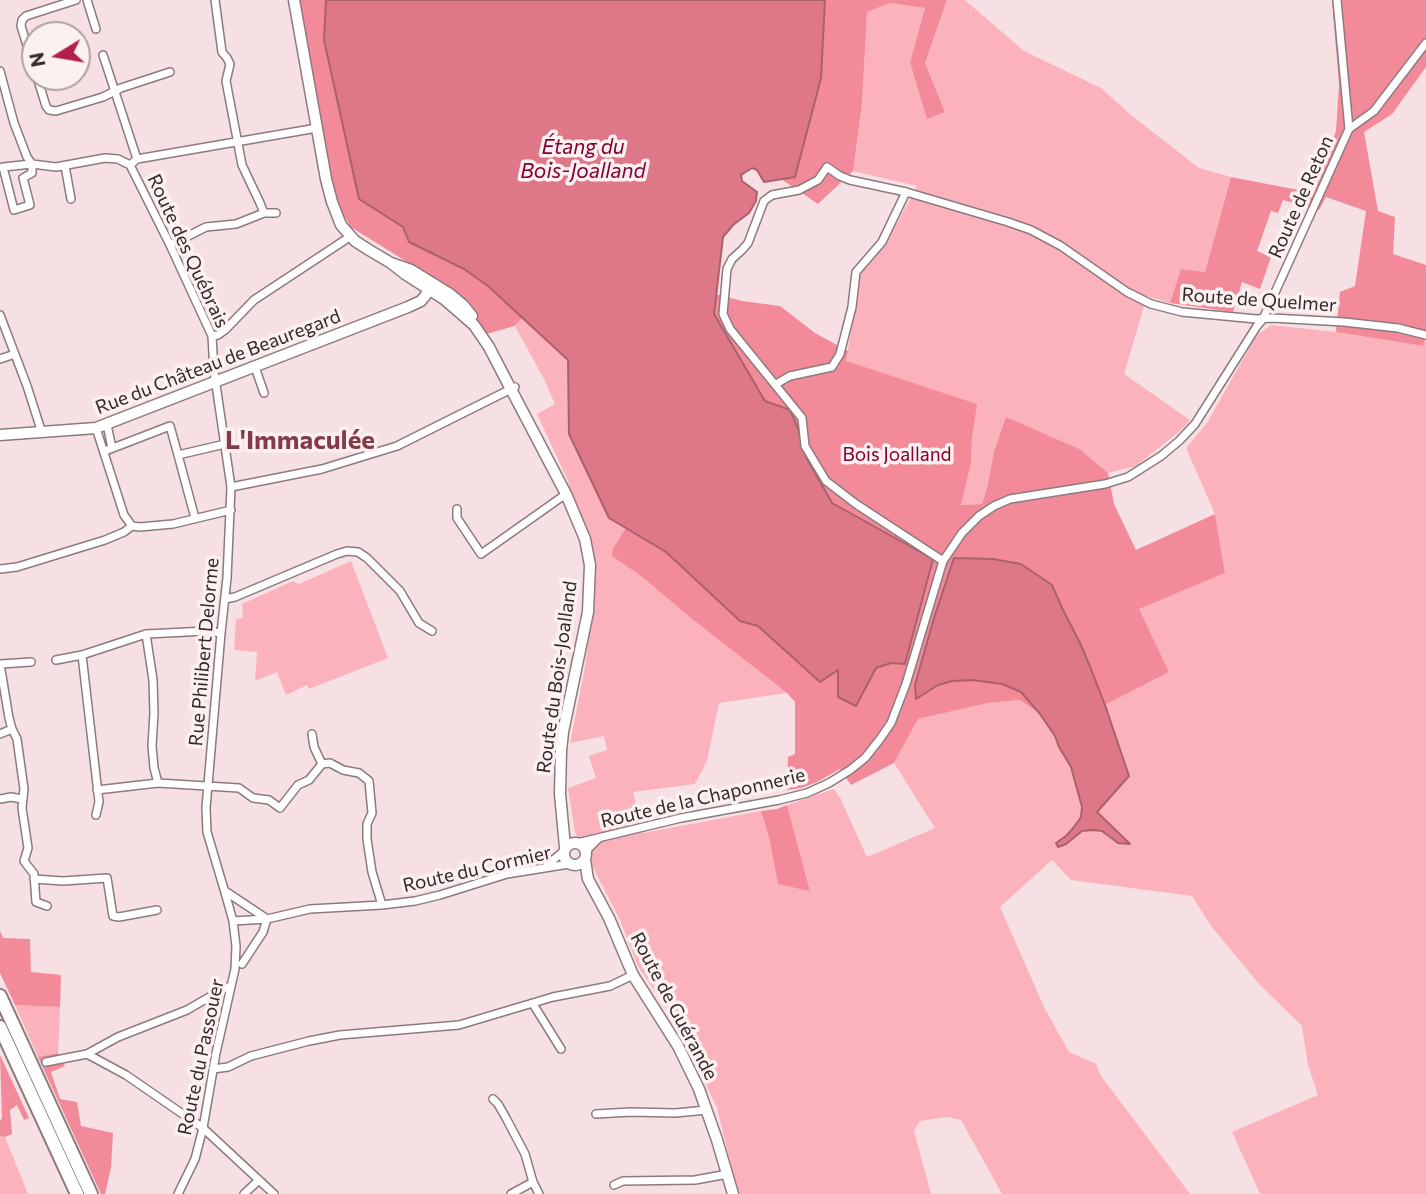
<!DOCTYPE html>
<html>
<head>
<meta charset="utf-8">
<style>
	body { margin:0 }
	#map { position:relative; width:1426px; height:1194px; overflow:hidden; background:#f6e0e3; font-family:Commissioner,sans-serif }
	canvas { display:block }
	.north { position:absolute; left:21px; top:21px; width:70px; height:70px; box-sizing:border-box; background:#fdf0f1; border:2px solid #aca1a1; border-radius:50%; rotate:259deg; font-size:19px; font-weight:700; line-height:28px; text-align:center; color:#322a2a }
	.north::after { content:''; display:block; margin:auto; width:24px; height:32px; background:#b3214b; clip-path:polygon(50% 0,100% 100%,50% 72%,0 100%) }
</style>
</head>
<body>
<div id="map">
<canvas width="1426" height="1194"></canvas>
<div class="north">N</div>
</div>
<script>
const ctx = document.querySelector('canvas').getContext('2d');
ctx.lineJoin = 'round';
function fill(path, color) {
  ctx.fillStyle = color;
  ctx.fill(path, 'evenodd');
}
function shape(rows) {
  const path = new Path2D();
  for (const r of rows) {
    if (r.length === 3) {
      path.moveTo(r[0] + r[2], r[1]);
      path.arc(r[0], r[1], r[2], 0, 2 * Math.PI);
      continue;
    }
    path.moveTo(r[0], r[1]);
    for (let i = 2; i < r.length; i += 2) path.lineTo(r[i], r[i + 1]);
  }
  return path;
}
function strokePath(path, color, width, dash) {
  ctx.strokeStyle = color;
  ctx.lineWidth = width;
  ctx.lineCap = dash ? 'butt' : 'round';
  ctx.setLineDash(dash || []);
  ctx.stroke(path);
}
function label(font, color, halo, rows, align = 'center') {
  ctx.font = font + ' Commissioner,sans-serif';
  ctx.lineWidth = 7;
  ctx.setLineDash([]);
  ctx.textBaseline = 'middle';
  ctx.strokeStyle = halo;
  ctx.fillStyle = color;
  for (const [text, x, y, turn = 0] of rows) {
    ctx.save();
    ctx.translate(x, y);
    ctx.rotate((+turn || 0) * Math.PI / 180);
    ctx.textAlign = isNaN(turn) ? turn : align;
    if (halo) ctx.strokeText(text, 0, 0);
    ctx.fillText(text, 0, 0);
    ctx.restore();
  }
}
const green = shape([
	[326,0,324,40,488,286,568,360,569,434,609,518,666,552,613,556,641,576,692,619,787,693,719,703,707,761,695,784,633,792,643,833,761,811,770,841,779,884,810,890,787,805,834,789,840,798,867,857,935,828,894,763,918,719,988,703,1020,700,1040,714,1055,736,1059,747,1072,767,1082,807,1081,817,1074,827,1066,836,1056,843,1066,844,1082,831,1093,830,1102,831,1118,843,1129,843,1097,812,1129,775,1105,705,1169,672,1138,609,1225,573,1215,514,1186,448,1207,423,1256,336,1271,325,1336,332,1422,346,1426,332,1426,1194,1260,1194,1232,1132,1318,1095,1308,1065,1302,1026,1259,984,1211,926,1192,896,1071,880,1052,860,1000,907,1044,1007,1069,1052,1096,1064,1101,1076,1190,1194,1002,1194,961,1120,947,1117,920,1121,914,1131,931,1194,738,1194,717,1108,709,1091,678,1025,638,966,620,920,575,832,568,788,596,778,589,756,607,750,604,736,570,743,584,673,592,614,594,571,568,481,537,414,555,404,543,377,515,326,486,334,470,307,444,285,351,227,305,44],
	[947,0,965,0,1024,51,1101,88,1131,115,1199,168,1231,177,1205,272,1181,269,1170,303,1147,296,1124,374,1190,420,1180,431,1136,466,1108,473,1081,450,988,484,982,504,960,505,971,462,972,437,846,361,861,273,885,246,917,186,853,171,862,104,867,12,890,3,925,8,910,62,945,112,925,63],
	[351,561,388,658,309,689,307,685,286,695,277,672,255,681,257,652,234,650,236,619,243,618,242,604,293,581,299,584],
	[15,1005,60,1007,58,1053,38,1057],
	[0,1136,5,1137,28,1194,0,1194]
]);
const forest = shape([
	[299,0,326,0,324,40,359,199,403,227,438,256,464,269,488,286,522,318,514,326,486,334,470,307,444,285,351,227,336,204,326,165],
	[825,0,947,0,925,63,945,112,927,119,910,62,925,8,890,3,867,12,862,104,853,171,818,204,781,179,795,176,821,78],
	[1332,0,1426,0,1426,67,1392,114,1364,132,1378,211,1395,217,1393,254,1426,265,1426,332,1423,346,1336,332,1340,292,1355,286,1366,211,1326,197,1319,210,1283,200,1278,213,1271,211,1257,251,1271,257,1260,289,1242,282,1233,312,1170,303,1181,269,1205,272,1231,177,1314,193,1336,131,1339,84],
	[715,294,742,301,780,306,815,333,848,351,846,361,977,404,972,437,971,462,961,505,982,504,988,484,994,452,1006,417,1081,450,1108,473,1114,504,1136,550,1215,514,1225,573,1139,609,1169,672,1105,705,1080,643,1063,610,1052,585,954,558,934,618,915,685,917,699,938,685,952,681,972,680,1002,684,1021,692,1040,714,1020,700,988,703,918,719,894,763,851,785,840,769,817,782,801,788,787,790,788,757,795,754,795,702,787,693,692,619,641,576,612,556,613,549,626,528,666,552,740,621,758,626,820,681,838,669,855,706,876,668,891,663,933,559,832,503,806,457,799,431,765,401,714,314],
	[787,805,810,891,778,884,770,841,761,811,777,809],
	[0,931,3,938,30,939,31,972,61,975,60,1007,15,1005,0,973],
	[58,1053,65,1066,51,1072,60,1099,77,1102,81,1126,113,1133,111,1168,105,1194,101,1194,38,1057],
	[0,1055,29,1118,24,1120,17,1105,10,1110,12,1134,5,1137,0,1136,0,1121,2,1118]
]);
const water = shape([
	[326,0,825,0,821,78,795,177,764,182,757,170,752,168,741,175,742,181,757,192,756,201,749,213,733,225,723,237,714,314,765,401,790,410,799,431,806,457,832,503,933,559,905,664,891,663,876,668,856,706,838,697,838,670,820,682,758,626,740,621,666,552,609,518,569,434,568,360,488,286,464,269,409,242,403,227,359,199,324,40,326,0],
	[954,558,993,559,1021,564,1052,585,1063,610,1080,643,1091,669,1105,705,1129,776,1097,812,1130,844,1118,843,1102,831,1093,830,1082,831,1066,844,1058,847,1056,843,1066,836,1074,827,1081,817,1082,807,1071,767,1059,747,1055,736,1040,714,1021,692,1002,684,972,680,952,681,938,685,916,699,915,685,934,618,954,558]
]);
const street = shape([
	[87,0,96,29],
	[103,55,137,159],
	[0,71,14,123,27,157,32,164,56,167,105,158,118,159,130,165,170,245,212,336,214,371,231,487,227,578,221,633,206,808,207,832,226,896,233,921,236,946,235,969,216,1053,203,1128,195,1159,178,1194],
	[35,71,21,26,22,20,26,16,76,0],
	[37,77,46,106,49,110,56,111,103,97,121,88,170,72],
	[1349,129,1374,111,1426,43],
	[32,164,32,173,23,178,30,205,14,210,3,167,32,164],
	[130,165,137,159,317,128],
	[65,166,71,199],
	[264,213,276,213],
	[170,245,206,227,236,224,264,213,260,203,242,165,226,81,230,64,227,58,222,52,215,0],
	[0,315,27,386,42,433],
	[212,336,218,335,225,330,254,300,348,238,349,235],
	[0,359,15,354],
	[255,367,264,393],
	[776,384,790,376,832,367,840,354,852,307,856,272,882,242,906,192],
	[107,425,112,448],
	[96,428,124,515,132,526,140,527,173,524,231,510],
	[105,451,170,426,178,455],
	[231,487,322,469,397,446,515,387],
	[457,509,457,518,481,554,566,494],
	[195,518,178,455,225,444],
	[943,561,856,504,826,481,805,446,802,418,730,329,723,314,727,269,732,259,742,250,748,243,764,201,772,195,799,190,818,180,827,167,840,176,850,180,906,192,1008,222,1031,230,1061,246,1127,292,1151,304,1182,312,1256,319,1272,318,1344,322,1398,328,1426,335],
	[0,569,17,567,105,540,124,532,132,526],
	[225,599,235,597,337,554,347,551,358,552,367,558,400,591,419,623,432,631],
	[146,634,153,680,154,713,152,746,154,768,158,783],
	[82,655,99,802,96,815],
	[56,660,82,655,146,634,207,631,221,633],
	[0,664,9,718,12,729,17,739,24,789,22,808,28,848,24,861,34,874,36,902,47,906],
	[1,664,31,662],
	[0,734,12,729],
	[312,734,314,747,322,764],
	[97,790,158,783,239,788,253,798,269,800,280,808,298,785,309,780,322,764,330,763,343,770,359,773,369,781,372,813,367,824,367,839,372,872,382,905],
	[0,799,11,797,22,799],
	[577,843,681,818,779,800,807,793,829,783,850,770,865,758,880,739,891,723,906,684,943,561,962,533,979,516,994,506,1010,499,1105,484,1128,477,1161,456,1179,441,1195,424,1257,326,1263,319,1349,129,1337,0],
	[586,853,588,849,599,838],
	[547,865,563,852],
	[34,879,63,881,107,878,113,916,119,917,157,910],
	[225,891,267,919,263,932,242,964],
	[233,921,267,919,310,909,382,905,415,901,440,895,507,874,569,864],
	[533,1004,561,1049],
	[87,1054,126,1075,203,1128,274,1194],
	[46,1062,87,1054,118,1037,187,1010,225,988,231,986],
	[213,1069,228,1067,251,1056,309,1041,340,1035,459,1025,553,997,610,986,633,975],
	[493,1099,498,1104,506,1118,525,1154,533,1182,539,1194],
	[596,1114,631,1112,675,1113,707,1110],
	[614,1185,623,1181,695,1180,728,1174],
	[244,1194,259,1180],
	[511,1194,533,1182]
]);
const secondary = shape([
	[294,0,326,179,332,202,341,225,355,241,369,250,391,263,411,270,450,294,463,305,472,316],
	[391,263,405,274,444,299,474,325,489,347,503,374,566,494,585,539,590,565,588,612,563,732,561,751,560,794,565,847],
	[0,435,96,428,408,307,421,301,428,292,431,285],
	[575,854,11],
	[585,860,588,879,609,918,633,975,678,1046,699,1089,717,1140,733,1194]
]);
const highway = shape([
	[0,996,91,1194],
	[0,1027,77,1194]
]);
const streetNames = [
	["Route de Reton",1301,197,-66],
	["Route des Québrais",188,251,65],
	["Route de Quelmer",1259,300,4],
	["Rue du Château de Beauregard",218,362,-21],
	["Rue Philibert Delorme",204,652,-85],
	["Route du Bois-Joalland",557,677,-82],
	["Route de la Chaponnerie",703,798,-13],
	["Route du Cormier",477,869,-13],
	["Route de Guérande",674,1006,62],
	["Route du Passouer",201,1057,-78]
];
const parkNames = [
	["Bois Joalland",897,455]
];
const waterNames = [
	["Étang du",583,147],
	["Bois-Joalland",583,171]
];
const districtNames = [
	["L'Immaculée",300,440]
];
fill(green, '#fbb2bc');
fill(forest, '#f28a9a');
fill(water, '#de7888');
strokePath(water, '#aa616c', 2);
strokePath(street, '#8d7a7c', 10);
strokePath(secondary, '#8d7a7c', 13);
strokePath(highway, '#8d7a7c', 16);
strokePath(street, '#fff', 7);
strokePath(secondary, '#fff', 10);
strokePath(highway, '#fff', 12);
label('19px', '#322a2a', '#fdf0f1', streetNames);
label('19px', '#840031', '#fdf0f1', parkNames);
label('italic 21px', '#830030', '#fdf0f1', waterNames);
label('bold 26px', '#843b49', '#fdf0f1', districtNames);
</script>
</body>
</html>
